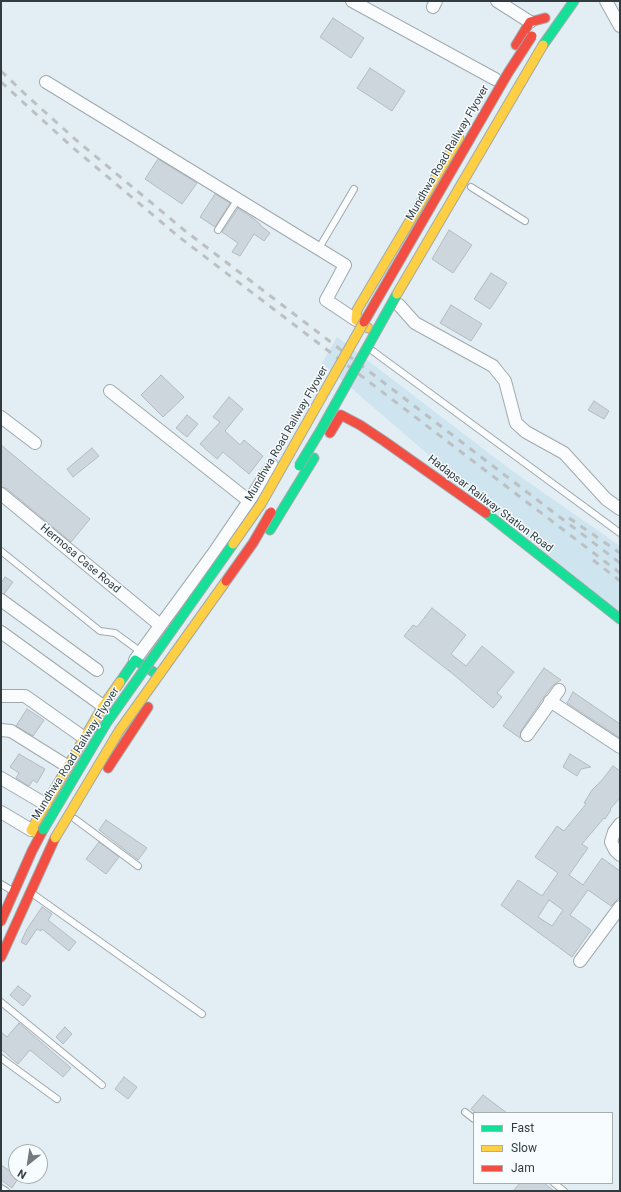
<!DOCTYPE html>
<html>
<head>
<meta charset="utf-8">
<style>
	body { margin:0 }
	#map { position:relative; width:621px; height:1192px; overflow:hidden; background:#e2eef4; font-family:Roboto,sans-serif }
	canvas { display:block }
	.frame { position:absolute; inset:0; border:2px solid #323c40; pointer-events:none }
	.legend { position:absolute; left:473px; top:1112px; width:140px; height:72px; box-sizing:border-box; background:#f7fcfe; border:1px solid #a8afb2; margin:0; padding:5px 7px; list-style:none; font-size:12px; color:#323c40 }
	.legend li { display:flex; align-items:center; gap:8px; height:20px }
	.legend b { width:20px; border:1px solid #a8afb2 }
	.north { position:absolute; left:8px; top:1144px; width:40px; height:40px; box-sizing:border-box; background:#f7fcfe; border:1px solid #a8afb2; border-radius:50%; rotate:210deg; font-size:11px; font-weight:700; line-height:16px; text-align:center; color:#323c40 }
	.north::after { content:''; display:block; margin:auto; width:14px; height:18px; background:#707a7f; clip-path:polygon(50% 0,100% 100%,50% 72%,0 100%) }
</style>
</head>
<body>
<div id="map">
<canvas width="621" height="1192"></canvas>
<div class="frame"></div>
<ul class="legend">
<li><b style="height:5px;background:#16e098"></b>Fast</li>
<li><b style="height:5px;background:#ffcf43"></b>Slow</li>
<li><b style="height:5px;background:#f24e42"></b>Jam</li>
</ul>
<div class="north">N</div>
</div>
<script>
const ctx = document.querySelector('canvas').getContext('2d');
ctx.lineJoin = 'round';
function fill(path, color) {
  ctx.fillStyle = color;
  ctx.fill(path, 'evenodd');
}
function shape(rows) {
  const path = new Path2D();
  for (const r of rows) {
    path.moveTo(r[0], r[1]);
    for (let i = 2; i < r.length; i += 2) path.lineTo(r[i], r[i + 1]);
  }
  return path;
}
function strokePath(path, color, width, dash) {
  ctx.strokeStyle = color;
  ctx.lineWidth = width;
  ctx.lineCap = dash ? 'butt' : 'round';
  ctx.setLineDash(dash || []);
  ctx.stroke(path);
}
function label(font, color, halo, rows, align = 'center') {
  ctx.font = font + ' Roboto,sans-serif';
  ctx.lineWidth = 3;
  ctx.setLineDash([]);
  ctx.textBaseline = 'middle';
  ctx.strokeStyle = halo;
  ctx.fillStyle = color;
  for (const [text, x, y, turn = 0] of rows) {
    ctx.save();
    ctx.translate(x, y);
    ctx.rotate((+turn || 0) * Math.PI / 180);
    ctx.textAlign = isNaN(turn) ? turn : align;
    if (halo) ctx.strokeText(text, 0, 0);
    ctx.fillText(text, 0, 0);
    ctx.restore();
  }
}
const built = shape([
	[337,337,511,470,620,546,620,612,488,506,322,363]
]);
const building = shape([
	[333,18,364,38,351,58,320,37,333,18],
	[370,68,405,91,392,111,357,88,370,68],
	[158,159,197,183,182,204,145,179,158,159],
	[215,194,230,203,215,227,200,217,215,194],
	[238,208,253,218,260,224,260,225,270,233,264,241,254,234,240,256,232,252,238,243,222,232,238,208],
	[449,230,472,245,453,273,432,259,449,230],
	[491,273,507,283,490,309,474,299,491,273],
	[451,305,482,324,471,341,440,323,451,305],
	[161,375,184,397,163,417,141,395,161,375],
	[229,397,243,409,225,431,240,445,244,440,263,456,249,474,223,452,217,459,200,444,220,422,213,417,229,397],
	[594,401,609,411,604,419,588,410,594,401],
	[187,415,198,424,187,437,176,428,187,415],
	[1,445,90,519,71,542,6,488,1,487,1,445],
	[92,448,99,456,73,477,67,469,92,448],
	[5,577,13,582,4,594,1,593,1,583,5,577],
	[432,608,466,635,451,654,466,666,482,646,514,672,497,693,502,697,493,708,453,674,404,636,413,625,417,627,432,608],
	[544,668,561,680,553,685,544,697,521,731,520,738,503,726,544,668],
	[573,692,620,724,620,738,567,703,573,692],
	[27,709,44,720,33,736,16,726,27,709],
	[19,754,45,769,37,783,33,780,29,786,16,778,19,773,10,767,19,754],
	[570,754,591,767,581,769,577,776,563,767,570,754],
	[613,766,620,771,620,798,610,809,611,810,605,819,604,818,582,844,588,848,569,875,583,885,602,858,620,871,620,897,611,906,588,890,570,915,591,930,572,957,501,905,518,880,542,896,558,873,535,857,557,826,564,831,586,804,584,803,592,790,602,780,613,766],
	[549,900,563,910,552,926,538,917,549,900],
	[106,820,147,848,138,860,99,830,106,820],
	[99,842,119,857,106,874,86,859,99,842],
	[42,907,52,914,48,920,76,942,69,951,42,929,41,931,37,929,26,945,21,942,27,929,42,907],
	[18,986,31,996,23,1006,10,995,18,986],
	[19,1023,71,1068,63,1077,30,1050,18,1064,1,1049,1,1032,7,1037,19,1023],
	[65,1027,72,1034,63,1044,56,1037,65,1027],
	[124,1077,137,1087,128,1099,115,1089,124,1077],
	[483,1095,507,1113,476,1113,471,1109,483,1095],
	[1,1165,19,1177,12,1188,1,1180,1,1165],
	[520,1183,544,1183,554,1191,513,1191,520,1183]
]);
const lane = shape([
	[471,187,525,221],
	[218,230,238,199],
	[319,248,354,189],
	[370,349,620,533],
	[1,551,100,631,115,633,141,652],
	[75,819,138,866],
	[1,884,11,890],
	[33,894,202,1014],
	[1,1002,102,1085],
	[1,1058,57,1099],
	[465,1112,474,1119],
	[554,1183,564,1191],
	[1,1188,6,1191]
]);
const street = shape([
	[352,1,495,79],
	[497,1,530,22],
	[606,1,620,26],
	[433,7,436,1],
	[46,82,345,265,326,300,356,320],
	[399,305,415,323,493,366,505,381,516,423,526,432,564,453,606,499,620,509],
	[110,391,249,501],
	[1,417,35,443],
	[1,494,160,625],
	[1,600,97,670],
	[1,632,103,706],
	[135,660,213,554,249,501,272,465],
	[1,696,25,696,83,737],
	[550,701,620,747],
	[1,730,11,731,67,766],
	[527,735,559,690],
	[1,778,45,804],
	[1,812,31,830],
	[620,824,614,832,611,842,615,850,620,855],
	[580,961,620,907]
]);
const fast = shape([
	[543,45,574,1],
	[486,513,620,619],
	[270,530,314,458],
	[120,682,135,660,155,673]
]);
const slow = shape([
	[368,328,356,320,357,310,459,138],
	[40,835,31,830,103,706,120,682]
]);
const jam = shape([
	[516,45,530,22,545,18],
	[330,433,341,415,360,425,384,441,486,513],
	[108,768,148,707],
	[1,921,32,851,43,830],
	[1,957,55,838]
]);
const rail = shape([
	[1,71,25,94,76,140,184,230,620,563],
	[1,82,71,146,179,237,620,573],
	[569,518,620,553],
	[593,560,620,581]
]);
const fastBridge = shape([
	[299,466,322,428,397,294],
	[43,830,107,722,233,544]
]);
const slowBridge = shape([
	[397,294,543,45],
	[233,544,261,504,364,322],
	[55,838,119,731,226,581]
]);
const jamBridge = shape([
	[364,322,508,73,532,36],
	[226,581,253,543,271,512]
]);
const streetNames = [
	["Mundhwa Road Railway Flyover",448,153,-60],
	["Mundhwa Road Railway Flyover",287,434,-60],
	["Hadapsar Railway Station Road",490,504,37],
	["Hermosa Case Road",80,559,40],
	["Mundhwa Road Railway Flyover",76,754,-58]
];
fill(built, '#cee4ee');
fill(building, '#cdd6dc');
strokePath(building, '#b3bbc0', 1);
strokePath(lane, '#a0a9ae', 8);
strokePath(street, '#a0a9ae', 14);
strokePath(fast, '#a0a9ae', 11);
strokePath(slow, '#a0a9ae', 11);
strokePath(jam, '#a0a9ae', 11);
strokePath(lane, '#fbfcfd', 6);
strokePath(street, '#fbfcfd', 12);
strokePath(fast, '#16e098', 9);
strokePath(slow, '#ffcf43', 9);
strokePath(jam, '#f24e42', 9);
strokePath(rail, '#bdc0c2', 3, [7, 7]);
strokePath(fastBridge, '#a0a9ae', 11, []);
strokePath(slowBridge, '#a0a9ae', 11, []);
strokePath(jamBridge, '#a0a9ae', 11, []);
strokePath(fastBridge, '#16e098', 9);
strokePath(slowBridge, '#ffcf43', 9);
strokePath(jamBridge, '#f24e42', 9);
label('11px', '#323c40', '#f7fcfe', streetNames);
</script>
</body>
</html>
